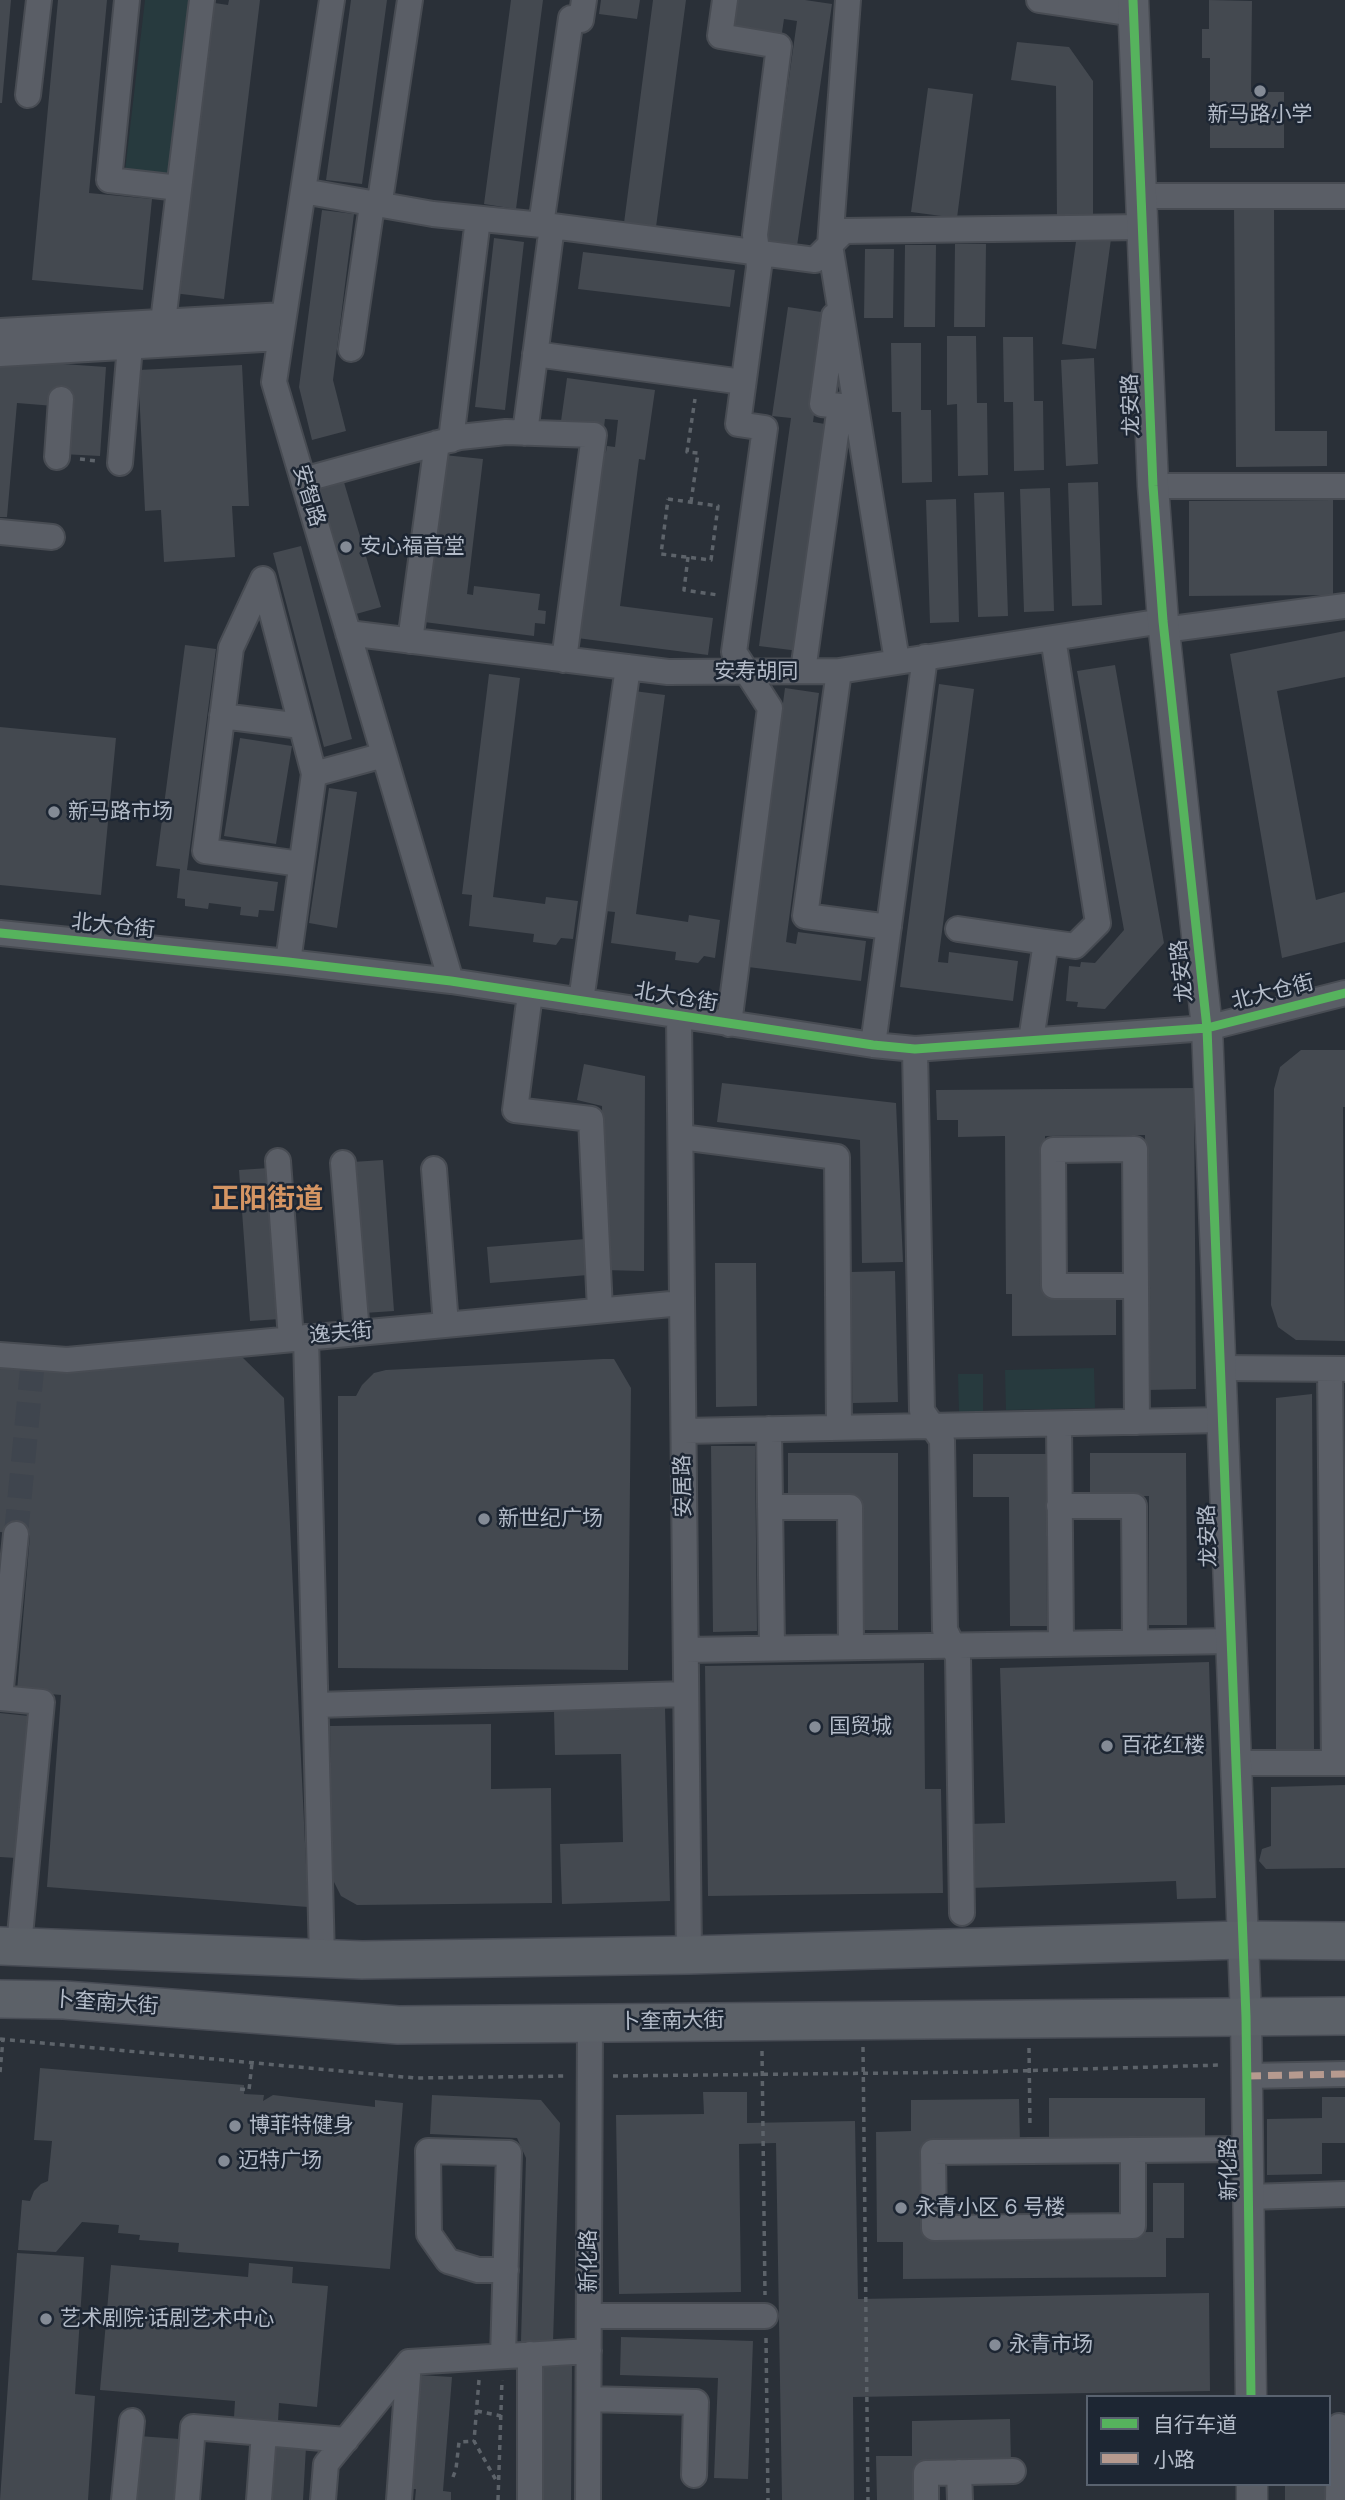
<!DOCTYPE html>
<html>
<head>
<meta charset="utf-8">
<style>
	body { margin:0 }
	#map { position:relative; width:1345px; height:2500px; overflow:hidden; background:#2a3038; font-family:"DM Sans","Noto Sans SC",sans-serif }
	canvas { display:block }
	.legend { position:absolute; left:1086px; top:2395px; width:245px; height:91px; box-sizing:border-box; background:#1d2633; border:2px solid #59626f; margin:0; padding:9px 12px; list-style:none; font-size:21px; color:#b4bcc9 }
	.legend li { display:flex; align-items:center; gap:14px; height:35px }
	.legend b { width:35px; border:2px solid #59626f }
</style>
</head>
<body>
<div id="map">
<canvas width="1345" height="2500"></canvas>
<ul class="legend">
<li><b style="height:9px;background:#56b35d"></b>自行车道</li>
<li><b style="height:9px;background:#b69a8f"></b>小路</li>
</ul>
</div>
<script>
const ctx = document.querySelector('canvas').getContext('2d');
ctx.lineJoin = 'round';
function fill(path, color) {
  ctx.fillStyle = color;
  ctx.fill(path, 'evenodd');
}
function shape(rows) {
  const path = new Path2D();
  for (const r of rows) {
    path.moveTo(r[0], r[1]);
    for (let i = 2; i < r.length; i += 2) path.lineTo(r[i], r[i + 1]);
  }
  return path;
}
function strokePath(path, color, width, dash) {
  ctx.strokeStyle = color;
  ctx.lineWidth = width;
  ctx.lineCap = dash ? 'butt' : 'round';
  ctx.setLineDash(dash || []);
  ctx.stroke(path);
}
function label(font, color, halo, rows, align = 'center') {
  ctx.font = font + ' "DM Sans","Noto Sans SC",sans-serif';
  ctx.lineWidth = 5;
  ctx.setLineDash([]);
  ctx.textBaseline = 'middle';
  ctx.strokeStyle = halo;
  ctx.fillStyle = color;
  for (const [text, x, y, turn = 0] of rows) {
    ctx.save();
    ctx.translate(x, y);
    ctx.rotate((+turn || 0) * Math.PI / 180);
    ctx.textAlign = isNaN(turn) ? turn : align;
    if (halo) ctx.strokeText(text, 0, 0);
    ctx.fillText(text, 0, 0);
    ctx.restore();
  }
}
const green = shape([
	[145,0,193,0,173,177,125,171],
	[1094,1368,1095,1408,1006,1410,1005,1370],
	[958,1374,983,1374,983,1412,959,1413]
]);
const building = shape([
	[0,0,11,0,2,103,0,103],
	[58,0,107,0,89,193,152,199,143,290,32,280],
	[229,0,260,0,224,299,173,293,208,2,228,5],
	[351,0,387,0,362,184,326,180],
	[511,0,543,0,516,209,484,204],
	[601,0,640,0,637,19,599,14],
	[653,0,686,0,656,227,624,223],
	[732,0,805,0,832,4,797,246,766,242,797,21,784,19,781,39,727,31],
	[1209,0,1252,1,1251,92,1284,92,1284,148,1210,148,1210,58,1202,58,1202,29,1209,29],
	[1017,42,1069,47,1093,81,1093,221,1057,222,1056,86,1011,80],
	[928,88,973,94,957,218,911,212],
	[1274,205,1275,431,1327,431,1327,466,1236,467,1234,206],
	[322,210,354,214,333,380,346,431,312,440,299,387],
	[1077,234,1111,239,1096,349,1062,344],
	[494,238,524,242,505,410,475,407],
	[955,244,986,244,985,327,954,327],
	[905,245,936,245,935,327,904,327],
	[865,249,894,249,893,318,864,318],
	[583,252,735,270,730,307,578,289],
	[788,307,828,313,813,422,831,425,799,651,759,646,791,418,772,416],
	[947,336,976,336,977,403,987,403,988,475,958,476,957,404,947,405],
	[1003,337,1033,337,1034,401,1043,401,1044,470,1014,471,1013,402,1004,402],
	[891,343,921,343,921,410,931,410,932,482,902,483,901,412,892,412],
	[1094,358,1098,464,1066,466,1061,360],
	[20,361,106,367,100,456,62,454,54,406,17,403,7,517,0,517,0,362],
	[242,365,249,506,232,506,235,557,164,562,161,510,145,511,138,370],
	[567,378,655,390,645,460,639,459,620,606,713,618,708,655,577,638,601,457,606,452,607,446,615,447,618,420,605,419,604,427,561,421],
	[444,455,483,459,467,594,473,595,474,586,540,594,538,610,546,611,545,624,535,623,534,636,424,622],
	[343,479,381,607,349,616,311,488],
	[1098,482,1102,605,1072,606,1068,483],
	[1050,488,1054,611,1024,612,1020,489],
	[1004,492,1008,616,978,617,974,493],
	[956,499,959,622,930,623,926,500],
	[1333,500,1333,595,1189,596,1189,501],
	[301,546,352,739,324,747,273,553],
	[1345,631,1345,677,1277,691,1316,900,1345,892,1345,942,1282,958,1230,654],
	[185,645,216,649,187,870,278,882,274,911,259,910,258,917,240,915,241,907,209,903,208,909,185,906,185,899,177,898,180,869,156,866],
	[1115,665,1164,943,1105,1009,1077,1007,1078,1002,1066,1001,1069,966,1080,967,1081,962,1095,963,1124,930,1077,671],
	[489,674,520,678,493,897,545,904,546,897,578,901,573,939,561,938,556,945,533,942,534,934,469,926,472,895,462,894],
	[939,684,974,689,938,962,948,963,949,952,1018,961,1013,1001,900,987],
	[785,688,819,693,786,942,796,944,798,932,866,941,861,981,748,967],
	[634,691,665,695,636,914,688,922,689,915,720,920,715,958,704,956,698,963,675,960,676,952,611,943,615,912,605,911],
	[0,727,116,738,101,895,0,885],
	[240,738,292,746,276,844,224,836],
	[329,788,357,792,337,928,309,923],
	[1301,1050,1345,1050,1345,1107,1343,1107,1345,1341,1296,1340,1278,1327,1271,1305,1274,1089,1280,1067],
	[584,1064,645,1076,644,1271,604,1270,602,1106,577,1100],
	[722,1083,896,1103,903,1262,862,1263,860,1140,717,1122],
	[1194,1088,1196,1389,1146,1390,1145,1135,1045,1136,1046,1293,1116,1292,1116,1335,1012,1336,1012,1294,1006,1294,1005,1136,958,1137,958,1120,937,1120,936,1090],
	[383,1160,394,1311,364,1313,352,1162],
	[269,1168,280,1319,250,1321,239,1170],
	[585,1239,588,1275,490,1283,487,1247],
	[715,1263,756,1263,757,1406,716,1407],
	[895,1271,898,1402,853,1403,850,1272],
	[241,1356,284,1398,308,1907,47,1887,61,1695,17,1691,30,1535,0,1532,0,1367,70,1373],
	[603,1359,614,1359,631,1388,628,1670,338,1668,338,1396,356,1396,362,1385,374,1373,386,1370],
	[1312,1394,1314,1749,1276,1749,1276,1398],
	[711,1446,755,1446,757,1631,713,1632],
	[788,1453,898,1453,898,1630,859,1630,859,1499,788,1499],
	[1090,1453,1186,1453,1187,1625,1149,1625,1149,1496,1090,1496],
	[973,1454,1046,1454,1047,1626,1010,1626,1009,1497,973,1497],
	[1209,1662,1216,1898,1177,1899,1176,1881,970,1888,968,1824,1005,1823,1000,1668],
	[924,1663,925,1789,941,1789,943,1893,708,1896,705,1666],
	[665,1708,670,1901,562,1904,560,1844,623,1842,621,1754,555,1755,554,1711],
	[0,1713,29,1716,16,1858,0,1857],
	[491,1724,491,1789,551,1788,552,1903,357,1905,341,1896,332,1878,330,1726],
	[1345,1785,1345,1868,1266,1869,1259,1861,1262,1849,1271,1846,1271,1787],
	[40,2068,244,2085,244,2094,264,2095,263,2101,273,2095,375,2107,375,2100,403,2103,390,2269,178,2252,179,2243,139,2240,140,2235,118,2233,119,2225,82,2222,56,2252,18,2250,22,2200,30,2201,34,2191,41,2184,48,2181,52,2141,34,2140],
	[703,2092,747,2092,747,2123,855,2121,858,2299,1209,2293,1210,2391,853,2397,854,2500,782,2500,776,2143,739,2144,741,2292,619,2294,616,2115,704,2114],
	[432,2095,541,2100,560,2123,553,2342,521,2341,526,2158,517,2138,430,2134],
	[1322,2097,1345,2097,1345,2143,1322,2143,1322,2174,1267,2175,1267,2119,1322,2118],
	[1049,2098,1205,2098,1205,2143,1049,2143],
	[1019,2099,1020,2145,925,2146,926,2234,1153,2232,1153,2183,1184,2183,1184,2238,1166,2238,1166,2277,903,2279,903,2242,877,2242,876,2132,911,2131,911,2100],
	[17,2253,84,2257,75,2394,95,2396,88,2500,0,2500],
	[249,2263,293,2267,292,2283,328,2286,317,2407,279,2403,278,2421,234,2417,235,2401,100,2390,111,2265,248,2277],
	[621,2337,753,2341,748,2479,714,2478,718,2378,620,2375],
	[542,2362,572,2362,571,2500,541,2500],
	[419,2375,452,2377,443,2491,451,2492,451,2500,415,2500,416,2489,409,2489],
	[1010,2419,1011,2463,915,2464,916,2500,877,2500,876,2456,912,2456,912,2421],
	[139,2436,180,2439,175,2500,134,2500],
	[273,2445,306,2447,303,2500,269,2500],
	[1285,2484,1325,2484,1325,2500,1285,2500]
]);
const minorTunnel = shape([
	[16,1534,32,1370]
]);
const path = shape([
	[80,459,97,461],
	[668,499,718,506,711,560,661,554,668,499],
	[691,502,698,453,687,452,695,399],
	[688,557,684,590,718,595],
	[0,2039,415,2078,567,2076],
	[863,2047,868,2500],
	[1029,2048,1030,2128],
	[762,2051,765,2295],
	[0,2072,3,2039],
	[613,2076,982,2072,1221,2065],
	[240,2089,249,2090,252,2063],
	[766,2338,768,2500],
	[479,2380,474,2441,497,2482],
	[477,2411,501,2416],
	[453,2477,456,2469,459,2442,474,2441],
	[498,2500,502,2380]
]);
const minor = shape([
	[127,0,109,180,179,188],
	[332,0,274,382,451,981],
	[725,0,720,36,779,46,755,235,759,267,738,424,765,428,734,652,770,708,729,1024],
	[848,0,830,245,897,661],
	[1039,0,1134,14],
	[28,95,39,0],
	[303,191,433,214,552,226,815,260,844,231,1143,227],
	[1141,196,1345,196],
	[541,225,571,18,581,20,584,0],
	[163,322,202,0],
	[0,331,284,315],
	[351,349,371,212,381,194,410,0],
	[0,354,280,338],
	[535,354,743,382],
	[525,433,552,226],
	[451,440,478,219],
	[57,457,61,399],
	[120,463,130,346,129,331],
	[303,480,460,437,506,432,594,435,564,660],
	[1153,486,1345,486],
	[0,532,52,537],
	[263,579,231,648,205,851,301,864],
	[263,579,314,774],
	[1164,630,1345,606],
	[348,633,668,672,839,671,1163,621],
	[410,641,437,443],
	[803,671,840,406,822,404,834,316],
	[839,671,805,916,889,927],
	[222,716,301,726],
	[958,929,1046,942],
	[0,933,288,962,451,981,873,1045,915,1049,1207,1028,1345,993],
	[288,962,314,774,384,755],
	[530,994,515,1110,591,1119,600,1310],
	[581,1001,628,667],
	[679,1016,689,1955],
	[1031,1040,1046,942,1075,946,1098,923,1053,638],
	[873,1045,925,657],
	[915,1049,922,1411,942,1440,945,1630,958,1657,962,1913],
	[681,1137,837,1157,839,1428],
	[278,1161,291,1339],
	[343,1163,357,1333],
	[434,1169,446,1325],
	[1136,1286,1054,1286,1053,1150,1135,1149,1137,1422],
	[306,1337,322,1958],
	[0,1355,67,1360,682,1303],
	[1220,1368,1345,1369],
	[1330,1369,1334,1763],
	[1059,1424,1061,1643],
	[769,1429,772,1648],
	[684,1431,1222,1420],
	[1059,1506,1134,1506,1135,1642],
	[770,1507,850,1507,851,1647],
	[16,1534,0,1698,42,1702,19,1946],
	[686,1650,1231,1641],
	[316,1705,686,1694],
	[1235,1763,1345,1763],
	[1247,2076,1345,2074],
	[1133,2150,1133,2226,934,2228,933,2152,1031,2151,1133,2150,1248,2149],
	[1248,2197,1345,2194],
	[589,2316,765,2316],
	[503,2356,509,2153,428,2151,429,2234,448,2261,478,2270,506,2270],
	[589,2399,696,2402,694,2475],
	[959,2472,960,2500],
	[124,2500,132,2421],
	[187,2500,193,2427,264,2433],
	[259,2500,264,2433,346,2440],
	[323,2500,326,2464,409,2362],
	[399,2500,409,2362,589,2351],
	[530,2500,530,2354],
	[588,2500,590,2023],
	[926,2500,926,2473,1013,2471],
	[1338,2500,1339,2426]
]);
const tertiary = shape([
	[1133,0,1153,486,1163,621,1207,1028,1246,2017,1251,2397],
	[1252,2484,1252,2500]
]);
const primary = shape([
	[0,1946,362,1960,689,1955,1242,1940,1345,1941],
	[0,1999,64,2000,398,2025,1345,2016]
]);
const quiet = shape([
	[1247,2076,1345,2074]
]);
const cycleway = shape([
	[1133,0,1153,486,1163,621,1207,1028,1246,2017,1251,2397],
	[0,933,288,962,451,981,873,1045,915,1049,1207,1028,1345,993]
]);
const markers = [
	[1260,91,7,"#848b96"],
	[346,547,7,"#848b96"],
	[54,812,7,"#848b96"],
	[484,1519,7,"#848b96"],
	[815,1727,7,"#848b96"],
	[1107,1746,7,"#848b96"],
	[235,2126,7,"#848b96"],
	[224,2161,7,"#848b96"],
	[901,2208,7,"#848b96"],
	[46,2319,7,"#848b96"],
	[995,2345,7,"#848b96"]
];
const poiNames = [
	["新马路小学",1260,115,"center"],
	["安心福音堂",360,547],
	["新马路市场",68,812],
	["新世纪广场",498,1519],
	["国贸城",829,1727],
	["百花红楼",1121,1746],
	["博菲特健身",249,2126],
	["迈特广场",238,2161],
	["永青小区 6 号楼",915,2208],
	["艺术剧院·话剧艺术中心",60,2319],
	["永青市场",1009,2345]
];
const streetNames = [
	["龙安路",1132,405,-92],
	["安智路",308,496,73],
	["安寿胡同",756,672],
	["北大仓街",113,927,6],
	["龙安路",1183,971,-96],
	["北大仓街",1273,993,-14],
	["北大仓街",676,998,9],
	["逸夫街",341,1334,-5],
	["安居路",684,1486,-91],
	["龙安路",1209,1536,-92],
	["卜奎南大街",106,2004,4],
	["卜奎南大街",672,2022,-1],
	["新化路",1230,2169,-91],
	["新化路",589,2261,-90]
];
const districtNames = [
	["正阳街道",267,1201]
];
fill(green, '#273a3e');
fill(building, '#444950');
strokePath(minorTunnel, '#3f454e', 24, [24, 12]);
strokePath(minor, '#484c53', 28);
strokePath(tertiary, '#484c53', 33);
strokePath(primary, '#484c55', 40);
strokePath(path, '#5d636a', 3.5, [5, 5]);
strokePath(minor, '#5a5e66', 24);
strokePath(tertiary, '#5a5e66', 30);
strokePath(primary, '#5c6168', 37);
strokePath(quiet, '#b69a8f', 7, [14, 7]);
strokePath(cycleway, '#56b35d', 9);
for (const [x, y, r, color] of markers) {
  const dot = new Path2D();
  dot.arc(x, y, r, 0, 2 * Math.PI);
  ctx.fillStyle = color;
  ctx.fill(dot);
  strokePath(dot, '#1d2633', 2.5);
}
label('21px', '#b4bcc9', '#1d2633', poiNames, 'left');
label('21px', '#b4bcc9', '#1d2633', streetNames);
label('bold 28px', '#d59563', '#1d2633', districtNames);
</script>
</body>
</html>
